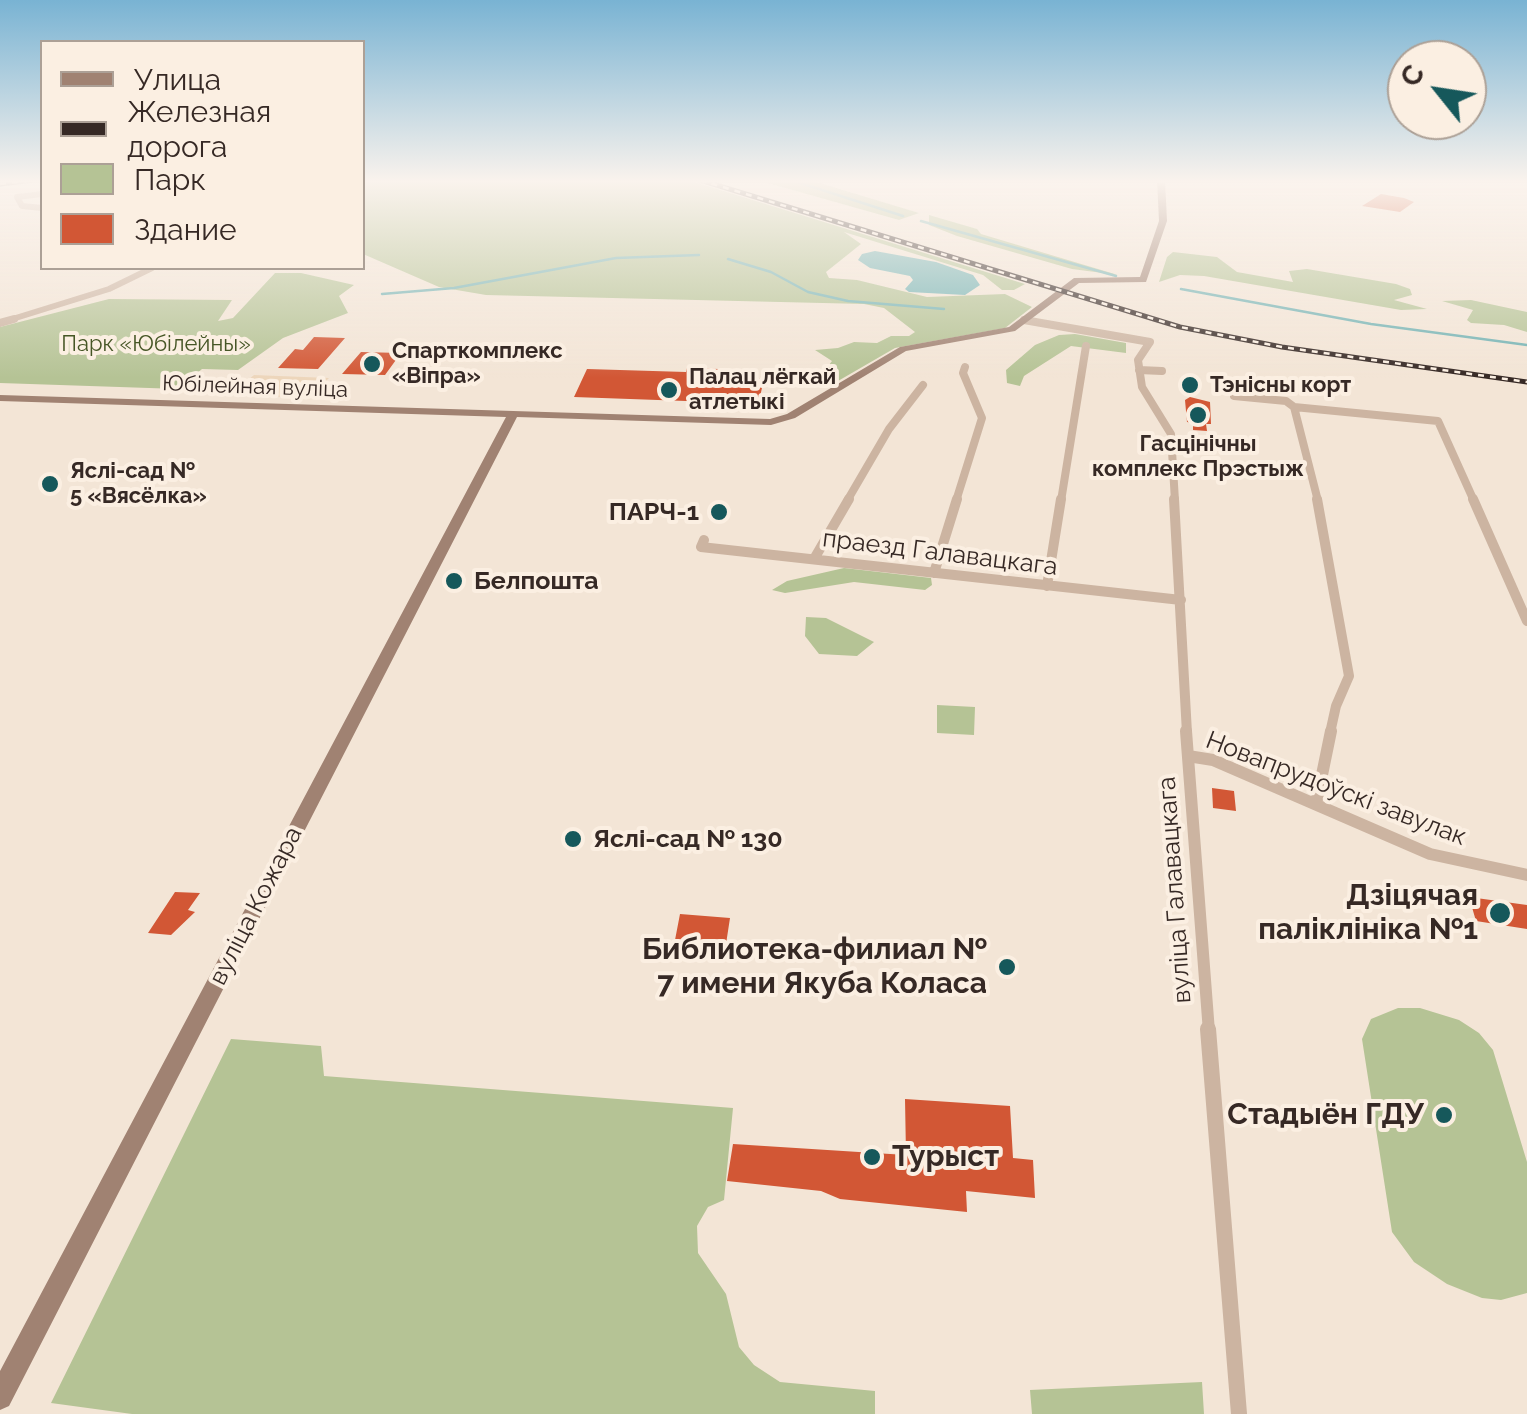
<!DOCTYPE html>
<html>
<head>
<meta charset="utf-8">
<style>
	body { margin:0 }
	#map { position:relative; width:1527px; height:1414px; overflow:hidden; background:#f3e5d6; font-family:Raleway,sans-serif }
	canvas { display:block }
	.legend { position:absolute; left:40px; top:40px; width:325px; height:230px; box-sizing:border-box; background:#fbefe2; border:2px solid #aca096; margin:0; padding:12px 18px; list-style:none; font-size:30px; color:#362925 }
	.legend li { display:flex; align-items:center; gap:20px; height:50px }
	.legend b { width:50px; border:2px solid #aca096 }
	.north { position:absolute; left:1387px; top:40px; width:100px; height:100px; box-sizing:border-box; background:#fbefe2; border:2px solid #aca096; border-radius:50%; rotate:300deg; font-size:28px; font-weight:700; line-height:40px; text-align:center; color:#362925 }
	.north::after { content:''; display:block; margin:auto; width:35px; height:45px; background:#16585b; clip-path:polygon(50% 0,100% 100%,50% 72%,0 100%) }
</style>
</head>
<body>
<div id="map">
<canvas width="1527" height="1414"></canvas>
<ul class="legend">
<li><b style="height:12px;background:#a08272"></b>Улица</li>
<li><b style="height:12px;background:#362925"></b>Железная дорога</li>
<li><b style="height:28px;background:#b5c395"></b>Парк</li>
<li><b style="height:28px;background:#d25735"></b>Здание</li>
</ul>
<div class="north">С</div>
</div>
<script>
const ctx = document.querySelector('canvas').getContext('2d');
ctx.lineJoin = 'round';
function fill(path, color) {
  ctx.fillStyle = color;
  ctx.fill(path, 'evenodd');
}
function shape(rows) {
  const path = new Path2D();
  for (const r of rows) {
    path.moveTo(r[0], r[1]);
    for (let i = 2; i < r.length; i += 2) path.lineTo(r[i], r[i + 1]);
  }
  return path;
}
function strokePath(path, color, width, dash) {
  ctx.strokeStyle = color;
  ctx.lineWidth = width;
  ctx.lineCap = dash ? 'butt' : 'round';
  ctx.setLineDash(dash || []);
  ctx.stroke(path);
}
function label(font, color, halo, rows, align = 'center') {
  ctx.font = font + ' Raleway,sans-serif';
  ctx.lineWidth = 8;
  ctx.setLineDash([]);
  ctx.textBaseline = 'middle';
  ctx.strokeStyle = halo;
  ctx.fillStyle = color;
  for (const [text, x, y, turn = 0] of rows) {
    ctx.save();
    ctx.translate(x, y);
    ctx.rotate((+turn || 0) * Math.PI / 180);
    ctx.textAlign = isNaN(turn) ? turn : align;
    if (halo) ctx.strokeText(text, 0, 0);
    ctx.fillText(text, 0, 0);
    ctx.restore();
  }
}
const green = shape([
	[362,180,688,180,1025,284,1014,290,1002,290,983,275,844,232,861,244,826,272,829,278,857,280,927,297,1005,294,1032,307,1005,328,895,348,838,381,823,384,819,378,832,361,815,350,838,348,854,342,877,343,891,336,909,336,915,332,884,308,864,304,486,295,439,287,363,254],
	[757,180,810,180,919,213,899,220],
	[929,215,977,229,981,234,1118,275,1072,269,957,236,929,225],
	[1173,252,1217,257,1237,272,1293,282,1289,271,1307,269,1396,284,1410,289,1412,295,1394,300,1427,309,1401,310,1204,276,1180,275,1159,282,1167,257],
	[275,273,301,273,354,285,339,296,348,313,283,338,238,370,202,369,179,389,0,383,0,327,109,299,232,300,218,321,233,318],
	[1471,300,1527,312,1527,332,1504,325,1471,323,1467,320,1473,310,1442,301],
	[1075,334,1126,343,1126,353,1071,346,1024,376,1020,386,1007,383,1006,370,1035,345,1059,335],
	[844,568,931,578,932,585,925,590,854,582,785,593,772,590,787,581],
	[806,617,826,618,874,642,857,656,819,654,805,636],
	[937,705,975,707,974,735,937,733],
	[1398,1008,1420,1008,1459,1020,1479,1033,1493,1050,1527,1162,1527,1293,1501,1300,1482,1298,1447,1284,1414,1262,1392,1232,1362,1039,1371,1019],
	[231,1039,321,1046,324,1076,733,1108,724,1200,708,1207,697,1226,698,1253,726,1294,739,1347,754,1365,780,1382,875,1391,875,1414,132,1414,51,1403],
	[1202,1382,1204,1414,1032,1414,1030,1390]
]);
const plaza = shape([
	[254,375,329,378,309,398,230,395]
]);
const water = shape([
	[875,251,936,262,973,275,980,285,965,295,909,292,905,289,913,280,910,276,870,268,858,260,862,254]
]);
const stream = shape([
	[791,180,903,216],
	[921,221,1116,276],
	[728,259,771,272,808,292,848,301,944,309],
	[1181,289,1371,324,1527,345],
	[382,294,454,288,616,258,699,255]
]);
const building = shape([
	[1381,194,1404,198,1414,202,1400,212,1362,206],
	[314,337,345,338,318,369,278,368,295,349,303,350],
	[361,352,401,353,385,375,342,374],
	[687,368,750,370,748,378,764,379,757,410,741,410,742,403,574,397,587,369,686,372],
	[1190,397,1210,402,1211,424,1206,424,1207,431,1193,430,1193,423,1187,422,1185,400],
	[1212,788,1234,791,1236,811,1213,808],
	[175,892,200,893,188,910,195,912,171,935,148,933],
	[1469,897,1527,905,1527,929,1476,921],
	[680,914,730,918,726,944,675,940],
	[905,1099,1010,1106,1013,1158,1033,1160,1035,1198,966,1191,967,1212,840,1199,821,1191,727,1181,733,1144,906,1155]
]);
const streetFar4 = shape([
	[42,194,17,197,22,206,42,208],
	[1024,320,1030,321],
	[6,321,109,289,152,268]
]);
const streetFar3 = shape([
	[1024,320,1150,342,1138,360,1142,387,1171,434,1175,501],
	[0,323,14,319],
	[1139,370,1162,371],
	[1234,396,1286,401,1294,407,1318,501],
	[1294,407,1438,421,1474,501],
	[847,501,889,429,923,385],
	[956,501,982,418,963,373,965,367],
	[1061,501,1086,346]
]);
const streetFar2 = shape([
	[1174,499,1187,733],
	[1317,499,1349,676,1336,706,1330,733],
	[1473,499,1527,621],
	[704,540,701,547,1181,600],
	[814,559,849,499],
	[934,573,957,499],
	[1047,586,1061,499]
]);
const streetFar1 = shape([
	[1186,731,1209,1032],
	[1188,756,1213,760,1430,854,1527,875],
	[1316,804,1331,731]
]);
const street = shape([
	[1208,1029,1239,1414]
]);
const secondary = shape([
	[1157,180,1165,180,1167,221,1146,282,1079,283,1015,331,906,351,795,418,771,425,517,417,9,1406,0,1410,0,1371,506,417,0,401,0,395,770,419,787,414,900,347,1009,327,1074,278,1140,277,1159,221,1157,180]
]);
const rail = shape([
	[700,180,1180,327,1282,347,1527,382],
	[0,184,34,180]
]);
const markers = [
	[372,364,10,"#16585b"],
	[1190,385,10,"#16585b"],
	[669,390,10,"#16585b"],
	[1198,415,10,"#16585b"],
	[50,484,10,"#16585b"],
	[719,512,10,"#16585b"],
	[454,581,10,"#16585b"],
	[573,839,10,"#16585b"],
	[1500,913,12,"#16585b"],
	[1007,967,10,"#16585b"],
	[1444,1115,10,"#16585b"],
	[872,1157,10,"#16585b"]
];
const farParknames = [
	["Парк «Юбілейны»",156,344]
];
const farPoinames = [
	["Спарткомплекс",392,351],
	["«Віпра»",392,376],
	["Палац лёгкай",689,377],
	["атлетыкі",689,402],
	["Тэнісны корт",1210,385],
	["Гасцінічны",1198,444,"center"],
	["комплекс Прэстыж",1198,469,"center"],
	["Яслі-сад №",70,471],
	["5 «Вясёлка»",70,496]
];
const farStreetnames = [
	["Юбілейная вуліца",255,387,2]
];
const poiNames = [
	["ПАРЧ-1",699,512,"right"],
	["Белпошта",474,581],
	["Яслі-сад № 130",593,839]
];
const streetNames = [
	["праезд Галавацкага",940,553,7],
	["Новапрудоўскі завулак",1336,789,21],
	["вуліца Галавацкага",1175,890,-94],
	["вуліца Кожара",256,906,-63]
];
const nearPoinames = [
	["Дзіцячая",1478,896],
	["паліклініка №1",1478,930],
	["Библиотека-филиал №",987,950],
	["7 имени Якуба Коласа",987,984],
	["Стадыён ГДУ",1424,1115],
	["Турыст",892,1157,"left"]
];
fill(green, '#b5c395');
fill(plaza, '#edd6bb');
fill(water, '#72b2b3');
strokePath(stream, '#72b2b3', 2.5);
fill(building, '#d25735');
strokePath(streetFar4, '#ccb4a1', 6);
strokePath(streetFar3, '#ccb4a1', 8);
strokePath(streetFar2, '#ccb4a1', 10);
strokePath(streetFar1, '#ccb4a1', 12);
strokePath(street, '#ccb4a1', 16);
fill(secondary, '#a08272');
strokePath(rail, '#362925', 5);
strokePath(rail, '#fbefe2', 2.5, [6]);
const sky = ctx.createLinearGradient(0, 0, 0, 378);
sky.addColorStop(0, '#79b3d3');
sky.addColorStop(0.48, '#faf3ed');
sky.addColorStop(1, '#faf3ed00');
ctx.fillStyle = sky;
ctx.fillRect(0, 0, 1527, 378);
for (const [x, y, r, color] of markers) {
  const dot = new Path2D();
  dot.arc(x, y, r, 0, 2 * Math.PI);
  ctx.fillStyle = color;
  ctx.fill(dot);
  strokePath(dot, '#fbefe2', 4);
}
label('22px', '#465626', '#fbefe2', farParknames);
label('bold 22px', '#362925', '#fbefe2', farPoinames, 'left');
label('22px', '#362925', '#fbefe2', farStreetnames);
label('bold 25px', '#362925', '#fbefe2', poiNames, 'left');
label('25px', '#362925', '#fbefe2', streetNames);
label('bold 30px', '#362925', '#fbefe2', nearPoinames, 'right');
</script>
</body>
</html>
